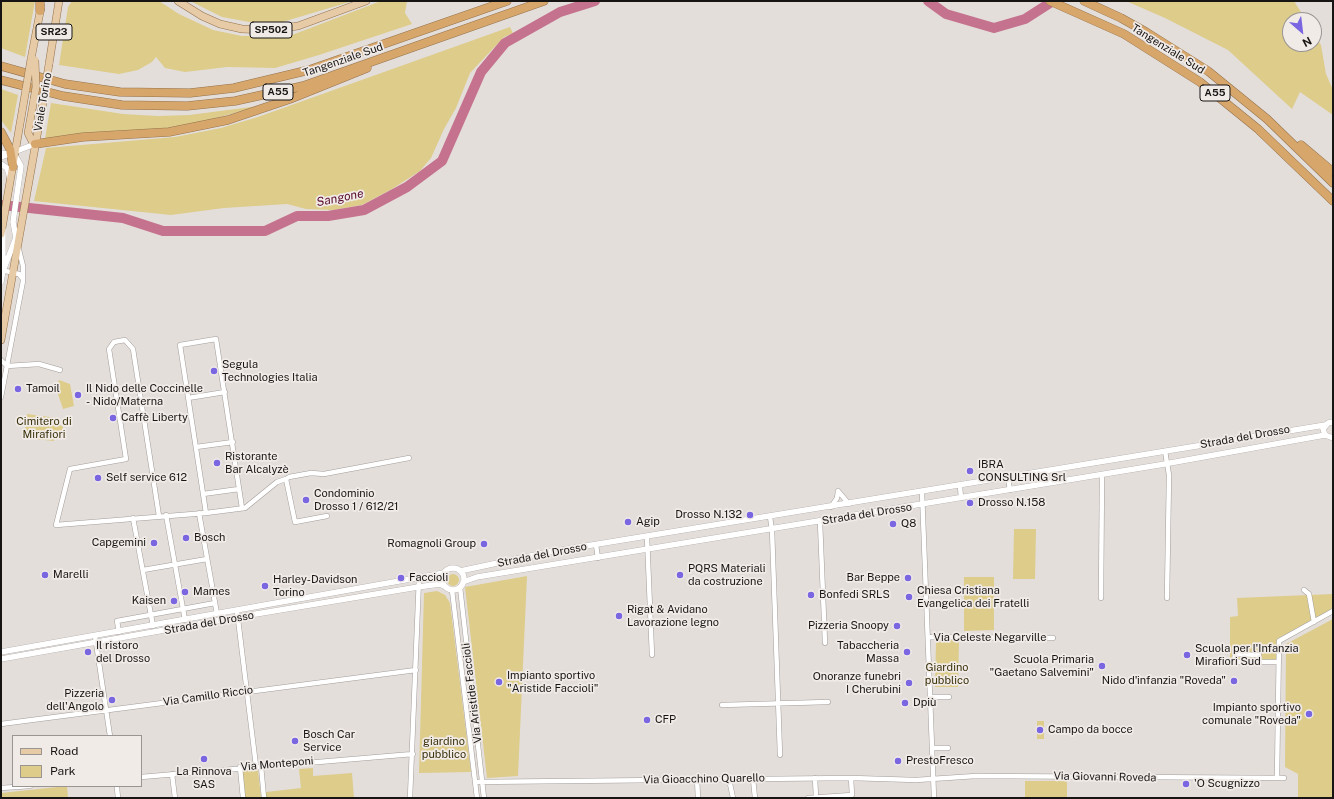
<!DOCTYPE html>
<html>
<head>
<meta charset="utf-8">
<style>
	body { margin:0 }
	#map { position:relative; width:1334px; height:799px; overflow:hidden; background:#e4dedb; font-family:"Public Sans",sans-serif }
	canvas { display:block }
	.frame { position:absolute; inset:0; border:2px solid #171514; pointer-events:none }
	.legend { position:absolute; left:12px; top:735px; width:130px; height:52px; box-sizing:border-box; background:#f1ebe8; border:1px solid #9a9593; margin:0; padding:5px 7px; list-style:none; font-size:12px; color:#171514 }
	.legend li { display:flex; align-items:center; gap:8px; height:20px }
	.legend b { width:20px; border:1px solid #9a9593 }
	.north { position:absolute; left:1282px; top:12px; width:40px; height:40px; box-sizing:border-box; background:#f1ebe8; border:1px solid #9a9593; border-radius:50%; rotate:152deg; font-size:11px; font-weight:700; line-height:16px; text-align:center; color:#171514 }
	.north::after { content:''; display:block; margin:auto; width:14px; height:18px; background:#7a66e1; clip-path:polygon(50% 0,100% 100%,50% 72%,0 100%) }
</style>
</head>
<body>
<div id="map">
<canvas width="1334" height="799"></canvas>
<div class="frame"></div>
<ul class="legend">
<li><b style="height:5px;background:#e7caa6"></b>Road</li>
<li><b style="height:11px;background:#ddcc8a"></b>Park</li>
</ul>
<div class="north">N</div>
</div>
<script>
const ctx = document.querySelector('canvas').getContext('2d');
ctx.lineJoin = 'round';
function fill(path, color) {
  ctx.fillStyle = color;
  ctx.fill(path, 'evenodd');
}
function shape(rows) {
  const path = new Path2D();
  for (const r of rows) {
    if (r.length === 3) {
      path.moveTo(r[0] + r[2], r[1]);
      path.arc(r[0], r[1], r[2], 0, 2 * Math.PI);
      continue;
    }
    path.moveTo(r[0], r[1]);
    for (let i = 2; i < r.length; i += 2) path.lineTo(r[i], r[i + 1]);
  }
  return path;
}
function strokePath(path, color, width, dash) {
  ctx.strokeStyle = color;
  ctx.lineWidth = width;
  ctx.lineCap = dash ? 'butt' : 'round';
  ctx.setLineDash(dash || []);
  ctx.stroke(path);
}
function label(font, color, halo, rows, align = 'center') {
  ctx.font = font + ' "Public Sans",sans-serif';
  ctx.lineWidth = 3.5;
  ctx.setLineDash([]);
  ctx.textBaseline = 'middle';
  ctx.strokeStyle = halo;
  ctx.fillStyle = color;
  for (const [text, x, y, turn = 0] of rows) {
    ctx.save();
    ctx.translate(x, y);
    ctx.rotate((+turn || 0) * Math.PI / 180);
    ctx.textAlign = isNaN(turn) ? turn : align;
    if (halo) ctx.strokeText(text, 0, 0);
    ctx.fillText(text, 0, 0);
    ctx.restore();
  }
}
const green = shape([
	[1,1,35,1,25,57,1,48],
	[72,1,159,1,179,14,213,30,242,36,292,35,381,1,407,1,405,13,412,24,319,55,275,68,227,67,185,72,165,68,156,57,152,62,138,70,119,74,59,65,68,7],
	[190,1,353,1,279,23,249,22,222,17],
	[1126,1,1294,1,1306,20,1290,20,1290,44,1314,44,1314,34,1321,45,1326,74,1333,90,1333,115,1300,92,1292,109,1228,50,1165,18],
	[510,27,513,33,504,37,470,73,456,108,444,129,431,158,420,171,392,189,362,205,333,210,306,209,287,204,224,208,171,215,34,201,46,148,175,137,221,128,258,117],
	[1,89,18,95,11,133,1,120],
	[51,103,123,114,158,116,189,115,259,106,191,125,158,130,45,139],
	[59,380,70,384,74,406,63,409,56,388],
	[27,414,57,418,57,423,63,427,63,434,58,439,54,439,54,441,24,438],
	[1014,529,1036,529,1035,579,1013,579],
	[453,580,6],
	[527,576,518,776,487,778,465,587],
	[964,577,994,577,994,630,964,631],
	[437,591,445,595,450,603,471,772,419,773,424,593],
	[1333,594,1333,608,1277,639,1276,662,1230,662,1230,617,1238,616,1237,598],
	[1333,619,1333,798,1298,798,1298,774,1285,767,1286,644],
	[936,640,959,640,958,687,935,687],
	[1037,721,1044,721,1044,739,1037,739],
	[313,768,313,776,352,773,354,798,266,798,266,792,301,788,299,769],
	[258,770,261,798,244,798,241,771],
	[1025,781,1067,781,1067,798,1025,798],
	[67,786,68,798,1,798,1,793]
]);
const river = shape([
	[928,1,946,14,994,28,1025,19,1053,1],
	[1,205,123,218,163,231,265,231,297,216,328,216,364,210,407,187,442,161,481,72,505,43,560,12,595,1]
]);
const minor = shape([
	[1,270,19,274,23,279],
	[1,360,7,366,39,364,60,370],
	[1,397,23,281,23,266,19,250],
	[188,398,225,392],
	[196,447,233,442],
	[1165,451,1169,475,1167,598],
	[1008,478,1010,490],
	[286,479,289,477,311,473,324,474,409,458],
	[960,486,961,498],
	[838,491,849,504],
	[922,492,934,798],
	[203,494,239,489],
	[831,507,837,498,838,491],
	[199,513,217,614],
	[206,513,180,345,216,339,242,508],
	[166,515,185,620],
	[159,516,133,349,125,340,114,342,109,349,126,459,70,469,56,525,206,513,245,508,277,482,286,479,295,522,327,516],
	[770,517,772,530,780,755],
	[133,518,153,626],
	[820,522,825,643],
	[647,537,652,655],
	[596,545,598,558],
	[143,570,207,559],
	[460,587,484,798],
	[452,590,477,798],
	[1304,590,1309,594,1314,622],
	[1101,598,1102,475],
	[237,611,256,766],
	[119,632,117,621,215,603],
	[95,636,110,736],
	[928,637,1053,638],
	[1259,662,1259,655,1235,654,1234,662,1279,662],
	[930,697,949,697],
	[722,705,828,702],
	[1,724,416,670],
	[932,748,948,748],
	[261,766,264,798],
	[240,767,243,798],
	[172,774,175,798],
	[141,777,413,754],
	[815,778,816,797],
	[1277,778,1279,641,1333,611],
	[697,779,698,798],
	[729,779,733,798],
	[753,779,755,798],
	[475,782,851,778,916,780,976,776,1284,778],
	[1,788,30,786],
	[117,788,118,798],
	[410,798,419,578],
	[808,798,852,795,851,778]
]);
const tertiary = shape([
	[1,153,15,155,21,166,13,222,16,238],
	[1,157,35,144],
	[1,164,7,168,10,178],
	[3,268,3,230],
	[1,282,3,271,17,235],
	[1333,422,1328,423,1323,429,1325,435,1333,438],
	[453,579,11],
	[460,571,549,552,1325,425],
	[463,582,477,577,1159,465,1325,435],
	[1,652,444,573],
	[1,659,238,617,418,587,440,584,444,586]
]);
const primary = shape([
	[178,1,202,16,220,24,242,29,267,30,298,26,366,1],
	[31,59,41,7],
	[49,64,59,1],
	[34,99,28,133,32,141,35,144],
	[1,234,26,89],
	[1,340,43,102]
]);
const motorway = shape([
	[40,1,40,11],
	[1050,1,1124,34,1200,82,1258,129,1333,201],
	[1084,1,1121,18,1146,32,1208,71,1267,119,1333,183],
	[1,66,65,84,120,92,190,93,234,88,309,70,507,1],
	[1,80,63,96,122,105,187,106,235,101,303,86,544,1],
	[1,132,10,149,13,167],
	[35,144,83,137,169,132,228,120,290,99,367,68],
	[1301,145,1333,172]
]);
const primaryBridge = shape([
	[26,89,31,59],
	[34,99,36,87,35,60],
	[43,102,49,64]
]);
const markers = [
	[214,371,4,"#7a66e1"],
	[18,389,4,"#7a66e1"],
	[78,395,4,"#7a66e1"],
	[113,418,4,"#7a66e1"],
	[217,463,4,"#7a66e1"],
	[970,471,4,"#7a66e1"],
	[98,478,4,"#7a66e1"],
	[306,500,4,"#7a66e1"],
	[970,503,4,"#7a66e1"],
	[750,515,4,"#7a66e1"],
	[628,522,4,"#7a66e1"],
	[893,524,4,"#7a66e1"],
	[186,538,4,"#7a66e1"],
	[154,543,4,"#7a66e1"],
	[484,544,4,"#7a66e1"],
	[45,575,4,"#7a66e1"],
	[680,575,4,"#7a66e1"],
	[401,578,4,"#7a66e1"],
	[908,578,4,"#7a66e1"],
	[265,586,4,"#7a66e1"],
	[185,592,4,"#7a66e1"],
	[811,595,4,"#7a66e1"],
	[909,597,4,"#7a66e1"],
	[174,601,4,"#7a66e1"],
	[619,616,4,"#7a66e1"],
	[897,626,4,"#7a66e1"],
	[88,652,4,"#7a66e1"],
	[907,652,4,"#7a66e1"],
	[1187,655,4,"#7a66e1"],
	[1102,666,4,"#7a66e1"],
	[1234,681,4,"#7a66e1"],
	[499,682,4,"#7a66e1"],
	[909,683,4,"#7a66e1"],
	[112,700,4,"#7a66e1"],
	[905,703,4,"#7a66e1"],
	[1309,714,4,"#7a66e1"],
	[647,720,4,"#7a66e1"],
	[1040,730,4,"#7a66e1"],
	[295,741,4,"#7a66e1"],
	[204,759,4,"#7a66e1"],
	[898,761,4,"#7a66e1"],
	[1186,784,4,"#7a66e1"]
];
const shields = [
	[271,30,42],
	[54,32,36],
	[278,92,30],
	[1215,93,30]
];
const shieldNames = [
	["SP502",271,30],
	["SR23",54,32],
	["A55",278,92],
	["A55",1215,93]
];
const streetNames = [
	["Tangenziale Sud",1168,49,32],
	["Tangenziale Sud",343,60,-19],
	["Viale Torino",43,102,-80],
	["Strada del Drosso",1245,437,-10],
	["Strada del Drosso",867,514,-9],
	["Strada del Drosso",542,555,-11],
	["Strada del Drosso",209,623,-10],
	["Via Celeste Negarville",990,638],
	["Via Aristide Faccioli",472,693,-97],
	["Via Camillo Riccio",208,696,-8],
	["Via Monteponi",277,764,-5],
	["Via Giovanni Roveda",1105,777,1],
	["Via Gioacchino Quarello",704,779,-1]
];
const poiNames = [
	["Segula",222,365],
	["Technologies Italia",222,378],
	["Tamoil",26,389],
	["Il Nido delle Coccinelle",86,389],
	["- Nido/Materna",86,402],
	["Caffè Liberty",121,418],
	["Ristorante",225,457],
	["Bar Alcalyzè",225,470],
	["IBRA",978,465],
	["CONSULTING Srl",978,478],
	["Self service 612",106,478],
	["Condominio",314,494],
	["Drosso 1 / 612/21",314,507],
	["Drosso N.158",978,503],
	["Drosso N.132",742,515,"right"],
	["Agip",636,522],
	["Q8",901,524],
	["Bosch",194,538],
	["Capgemini",146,543,"right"],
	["Romagnoli Group",476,544,"right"],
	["PQRS Materiali",688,569],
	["da costruzione",688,582],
	["Marelli",53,575],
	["Faccioli",409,578],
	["Bar Beppe",900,578,"right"],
	["Harley-Davidson",273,580],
	["Torino",273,593],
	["Chiesa Cristiana",917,591],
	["Evangelica dei Fratelli",917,604],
	["Mames",193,592],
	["Bonfedi SRLS",819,595],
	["Kaisen",166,601,"right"],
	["Rigat & Avidano",627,610],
	["Lavorazione legno",627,623],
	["Pizzeria Snoopy",889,626,"right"],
	["Il ristoro",96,646],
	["del Drosso",96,659],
	["Tabaccheria",899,646,"right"],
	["Massa",899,659,"right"],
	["Scuola per l'Infanzia",1195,649],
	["Mirafiori Sud",1195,662],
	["Scuola Primaria",1094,660,"right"],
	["\"Gaetano Salvemini\"",1094,673,"right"],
	["Impianto sportivo",507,676],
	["\"Aristide Faccioli\"",507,689],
	["Onoranze funebri",901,677,"right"],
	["I Cherubini",901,690,"right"],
	["Nido d'infanzia \"Roveda\"",1226,681,"right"],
	["Pizzeria",104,694,"right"],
	["dell'Angolo",104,707,"right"],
	["Dpiù",913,703],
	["Impianto sportivo",1301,708,"right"],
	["comunale \"Roveda\"",1301,721,"right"],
	["CFP",655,720],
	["Campo da bocce",1048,730],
	["Bosch Car",303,735],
	["Service",303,748],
	["PrestoFresco",906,761],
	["La Rinnova",204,772,"center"],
	["SAS",204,785,"center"],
	["'O Scugnizzo",1194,784]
];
const parkNames = [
	["Cimitero di",44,422],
	["Mirafiori",44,435],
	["Giardino",947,668],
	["pubblico",947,681],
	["giardino",444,742],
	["pubblico",444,755]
];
const waterNames = [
	["Sangone",340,198,-11]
];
fill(green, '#ddcc8a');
strokePath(river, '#c5728e', 10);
strokePath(minor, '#a29d9a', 5.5);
strokePath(tertiary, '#a29d9a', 6);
strokePath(primary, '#94734d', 8);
strokePath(motorway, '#94734d', 9);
strokePath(minor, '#fff', 4.5);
strokePath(tertiary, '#fff', 5.5);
strokePath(primary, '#e7caa6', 7);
strokePath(motorway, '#d7a66b', 8);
strokePath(primaryBridge, '#94734d', 8, []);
strokePath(primaryBridge, '#e7caa6', 7);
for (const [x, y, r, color] of markers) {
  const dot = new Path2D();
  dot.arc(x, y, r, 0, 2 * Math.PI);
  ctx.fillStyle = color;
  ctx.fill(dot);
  strokePath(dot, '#f1ebe8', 1.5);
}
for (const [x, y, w] of shields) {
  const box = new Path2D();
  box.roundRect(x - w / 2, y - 8, w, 16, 3);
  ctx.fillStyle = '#f1ebe8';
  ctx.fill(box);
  strokePath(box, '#171514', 1);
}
label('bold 10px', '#171514', null, shieldNames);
label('11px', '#171514', '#f1ebe8', streetNames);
label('11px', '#171514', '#f1ebe8', poiNames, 'left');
label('11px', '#3a310a', '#f1ebe8', parkNames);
label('italic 12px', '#580b2e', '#f1ebe8', waterNames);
</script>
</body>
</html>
